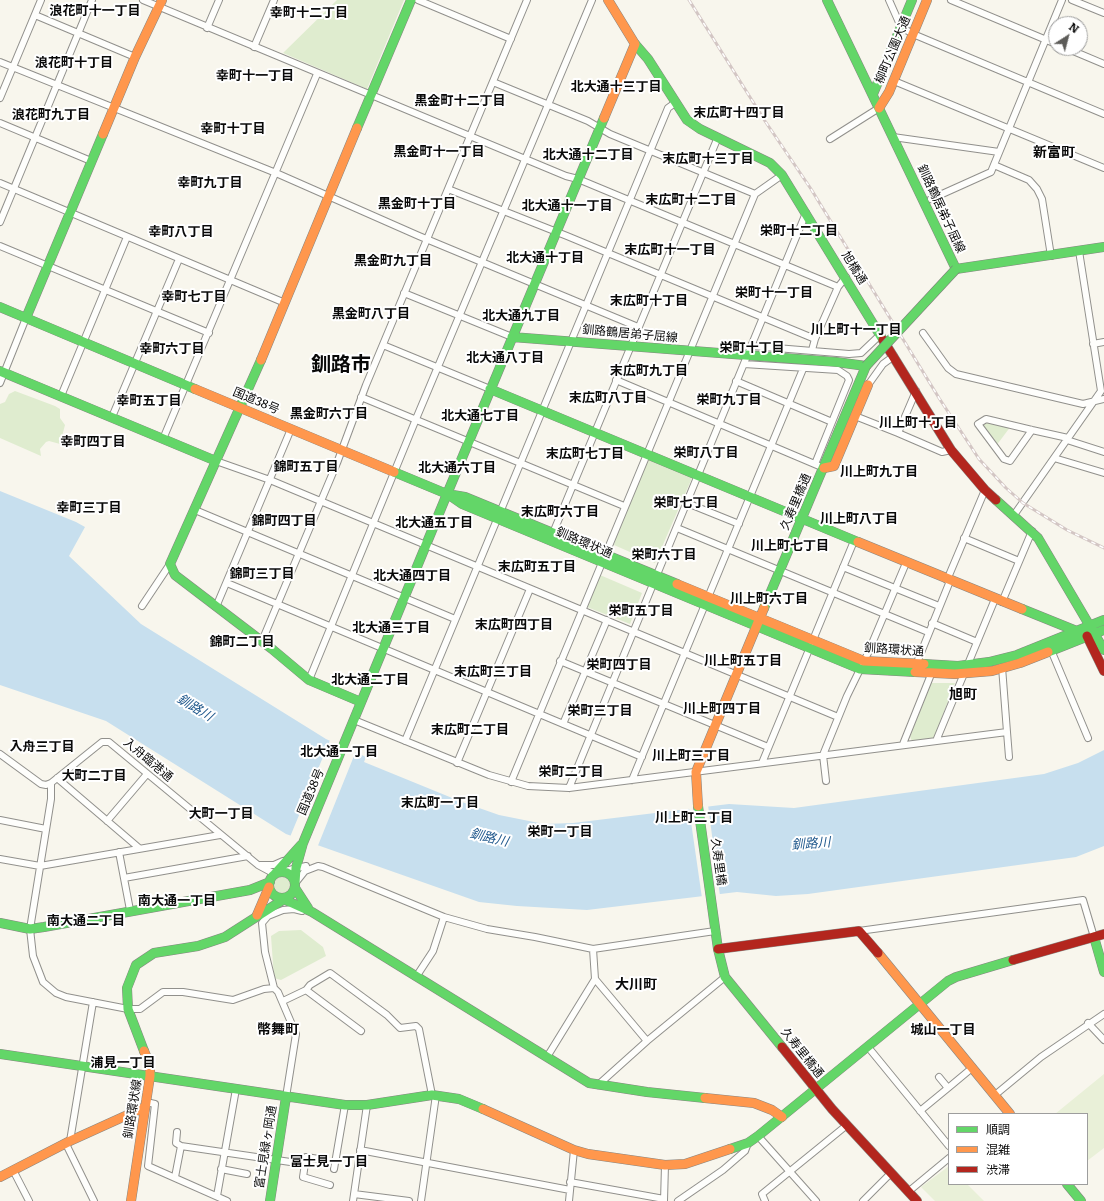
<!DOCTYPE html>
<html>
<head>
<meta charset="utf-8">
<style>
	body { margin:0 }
	#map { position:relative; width:1104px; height:1201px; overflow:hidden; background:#f8f6ed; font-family:Literata,"Noto Sans JP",serif }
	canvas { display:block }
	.legend { position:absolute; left:948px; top:1113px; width:140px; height:72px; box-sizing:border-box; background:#fff; border:1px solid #9d9d9d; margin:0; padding:5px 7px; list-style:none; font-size:12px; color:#090909 }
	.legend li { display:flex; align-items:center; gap:8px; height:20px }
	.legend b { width:20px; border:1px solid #9d9d9d }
	.north { position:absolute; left:1048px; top:16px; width:40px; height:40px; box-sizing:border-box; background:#fff; border:1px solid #9d9d9d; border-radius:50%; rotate:36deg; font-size:11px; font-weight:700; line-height:16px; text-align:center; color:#090909 }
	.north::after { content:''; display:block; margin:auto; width:14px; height:18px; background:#5d5c59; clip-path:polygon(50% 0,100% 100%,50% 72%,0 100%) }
</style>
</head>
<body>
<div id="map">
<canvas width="1104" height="1201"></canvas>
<ul class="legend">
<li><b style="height:5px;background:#63d668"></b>順調</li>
<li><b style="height:5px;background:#ff974d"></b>混雑</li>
<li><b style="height:5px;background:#b3261e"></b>渋滞</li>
</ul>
<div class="north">N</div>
</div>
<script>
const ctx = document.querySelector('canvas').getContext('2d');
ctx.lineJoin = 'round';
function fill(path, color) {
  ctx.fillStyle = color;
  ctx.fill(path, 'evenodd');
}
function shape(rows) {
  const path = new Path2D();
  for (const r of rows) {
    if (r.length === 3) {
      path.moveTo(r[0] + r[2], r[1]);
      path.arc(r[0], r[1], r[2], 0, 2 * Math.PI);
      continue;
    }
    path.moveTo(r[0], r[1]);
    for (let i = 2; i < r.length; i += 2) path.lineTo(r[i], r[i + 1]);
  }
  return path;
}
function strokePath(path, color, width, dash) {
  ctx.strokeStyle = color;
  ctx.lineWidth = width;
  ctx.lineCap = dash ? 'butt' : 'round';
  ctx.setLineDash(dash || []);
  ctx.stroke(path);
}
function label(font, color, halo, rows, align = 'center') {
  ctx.font = font + ' Literata,"Noto Sans JP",serif';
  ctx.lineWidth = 4;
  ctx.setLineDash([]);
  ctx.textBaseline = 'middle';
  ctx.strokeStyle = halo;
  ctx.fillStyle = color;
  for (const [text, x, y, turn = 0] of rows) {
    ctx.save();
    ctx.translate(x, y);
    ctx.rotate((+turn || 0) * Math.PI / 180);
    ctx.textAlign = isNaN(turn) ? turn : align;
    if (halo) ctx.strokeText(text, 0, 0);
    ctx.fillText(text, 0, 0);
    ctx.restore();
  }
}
const green = shape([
	[337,0,404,0,367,89,283,53],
	[15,391,55,406,60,409,60,418,65,425,60,444,49,441,46,442,40,449,41,456,0,438,0,404,5,402,9,394],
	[986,420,1011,426,996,446,981,424],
	[650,460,690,476,692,478,655,563,614,545,619,527,646,463],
	[600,575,642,593,630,624,587,607],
	[931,683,955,683,934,738,912,741,910,737],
	[283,885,9],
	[301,930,323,947,326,956,281,980,274,978,271,936,279,931]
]);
const pitch = shape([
	[1104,1074,1104,1148,1087,1161,1087,1114,1055,1114],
	[949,1166,949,1184,967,1184,984,1201,935,1201,921,1187]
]);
const water = shape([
	[0,491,76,522,85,527,69,556,141,624,326,739,366,757,364,762,462,802,499,815,544,824,573,823,729,804,794,808,1044,774,1078,763,1104,750,1104,846,1076,857,808,894,776,896,737,892,587,910,517,906,479,902,286,834,106,721,0,685]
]);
const pier = shape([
	[330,740,356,751,317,848,290,837],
	[708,805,720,896,702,898,689,808]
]);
const street = shape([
	[143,0,566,176,578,179,838,287],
	[418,0,511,39],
	[889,0,901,27,913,34,1104,114],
	[951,0,1056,44],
	[1072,0,1104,13],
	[35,15,135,57],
	[207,28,219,0],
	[254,47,274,0],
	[1066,48,1104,64],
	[0,62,276,173,419,236,638,327],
	[894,81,1104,168],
	[493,82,588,121,610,134,755,194],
	[0,98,41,0],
	[0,123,91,161],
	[893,137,999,152],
	[830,139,879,108],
	[994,165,1029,180,1037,189,1042,199,1051,256],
	[0,183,285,303],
	[448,189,567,236,815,339],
	[931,199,991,172,1062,0],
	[0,222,92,0],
	[0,246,209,333],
	[404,293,512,337],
	[923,333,948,368,956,374,1083,404,1104,399],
	[1093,344,1104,342],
	[383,345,490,389],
	[752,346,849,354,861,353,881,334],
	[812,350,815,339,838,287,846,277],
	[744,364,838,370,847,376,849,380,815,464],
	[616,380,824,468],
	[736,381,832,422],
	[0,383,26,318],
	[868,385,883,364,894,356],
	[916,391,898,433,942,452,951,450],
	[61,396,127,237],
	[361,397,624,506],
	[855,416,898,433],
	[112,417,179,259],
	[1032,430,1010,461,1004,459,978,424,986,419,1032,430,1068,438],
	[163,439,317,74],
	[1067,440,1104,452],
	[1054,458,1104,473],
	[216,461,270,480,838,717],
	[687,503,739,524],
	[195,510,455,619],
	[1014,515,1101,391,1079,251],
	[677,528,928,632],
	[553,533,718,137],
	[964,538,1019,561],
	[843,567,939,606],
	[947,580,985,490],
	[227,583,642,757],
	[1002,602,1032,531],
	[142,606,170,564],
	[216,607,291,429],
	[932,623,977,642],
	[262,641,337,463,366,385,527,0],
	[1051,650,1088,738],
	[560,661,768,747],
	[916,665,950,581],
	[309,680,416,419,592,0],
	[354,720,489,775,528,786,569,788,1007,732,1002,667],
	[563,724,607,620],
	[1007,732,1009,757],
	[405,741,668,108,675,103],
	[936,741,995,599],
	[903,744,932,672],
	[0,754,41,784,46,785,51,783,102,742,109,742,258,865,271,872,277,873],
	[457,763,530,589],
	[762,763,854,541],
	[57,778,139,848],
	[632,780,803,369],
	[826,781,823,755,847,696,868,653,906,563],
	[511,782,755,194,782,175],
	[51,783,51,799,30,929,33,956,43,982,56,993,66,997,128,1009,140,1009,163,992,183,992,233,1000,264,989,274,988,278,992,296,1034,286,1097],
	[569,788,806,213],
	[0,820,46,829],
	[107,821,147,774],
	[119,852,130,910],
	[0,859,40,866,220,835],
	[260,865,274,865,283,861],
	[281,872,306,866],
	[124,878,248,856],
	[297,881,305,871,318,866,323,867,444,917,487,929,535,937,593,949,715,931],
	[859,931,1083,900,1094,937],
	[416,977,433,951,444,917],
	[595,979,647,1041],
	[274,988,265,952,262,923,268,916,283,910,294,909,302,911],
	[306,990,361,1031],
	[283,1001,306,990,310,985,330,973,387,1015,400,1028,416,1026,419,1029,432,1095],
	[1088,1023,1104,1040],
	[868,1047,949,1146],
	[547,1057,595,979,593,949],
	[598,1085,647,1041,725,977],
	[948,1088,972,1068],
	[995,1095,1041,1057,1104,1014],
	[146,1102,155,1104,148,1166,227,1201],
	[920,1111,948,1088,939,1077],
	[177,1132,176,1143,181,1146],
	[758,1136,816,1201],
	[70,1141,93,1002],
	[66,1144,94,1201],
	[360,1150,570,1190],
	[319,1159,306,1157,303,1177,330,1185],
	[221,1169,247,1174],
	[334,1169,345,1105],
	[13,1170,29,1201],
	[175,1177,181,1146,304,1164],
	[570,1182,664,1199],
	[908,1192,949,1158],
	[354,1194,409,1201],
	[217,1196,236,1089],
	[353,1201,367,1105],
	[421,1201,436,1095],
	[569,1201,574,1150],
	[664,1201,665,1165],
	[678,1201,723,1170,745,1151,748,1143],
	[765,1201,762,1194,847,1125],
	[863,1201,891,1173]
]);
const fast = shape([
	[827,0,956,269],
	[635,44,648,59,687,120,700,129,770,163,782,175,883,340],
	[873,94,912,0],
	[357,128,411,0],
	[103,134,26,318,195,389],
	[956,269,1104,247],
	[0,307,26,318],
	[512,337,836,362,866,366],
	[261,360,170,564,175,575,272,649,309,680,361,702],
	[0,371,216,461],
	[490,389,858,542],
	[394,472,447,494,465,497,677,584],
	[447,494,604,118],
	[449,495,462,504,860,669,915,672],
	[996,500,1038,538,1104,650],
	[764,608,866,366],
	[1022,609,1079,632],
	[1048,652,1104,630],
	[924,664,958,666,989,662,1017,655,1104,620],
	[698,806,718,949,725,977,782,1047],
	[282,885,13],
	[274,875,301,845],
	[295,883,296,868,303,843,447,494],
	[295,888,308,908],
	[281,898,312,912,589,1083,647,1092,705,1098],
	[0,923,30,929,44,927,250,890,270,882],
	[1094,937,1104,972],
	[144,1051,128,1009,127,988,136,965,154,953,198,946,225,937,289,896],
	[0,1054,345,1105,367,1105,432,1095,459,1099,483,1109],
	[730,1149,748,1143,758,1136,948,981,956,977,1013,960],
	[1067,1184,1081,1201],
	[270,1201,286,1097]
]);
const slow = shape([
	[879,108,889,92,927,0],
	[604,118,635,44,608,0],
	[103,134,135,57,162,0],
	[261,360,357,128],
	[195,389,394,472],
	[824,468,834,466,868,385],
	[858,542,1022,609],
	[677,584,864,661,924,664],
	[915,672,955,674,992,671,1020,663,1048,652],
	[698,806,696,772,764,608],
	[257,915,269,887],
	[878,953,1010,1114],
	[705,1098,754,1103,772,1110,782,1117],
	[483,1109,574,1150,588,1154,665,1165,685,1164,730,1149],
	[0,1177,70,1141,145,1107],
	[131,1201,150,1076,150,1065,144,1051]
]);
const jam = shape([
	[883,340,951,450,985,490,996,500],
	[1087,636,1104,671],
	[718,949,859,931,878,953],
	[1013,960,1104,934],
	[782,1047,832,1109,917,1201]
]);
const rail = shape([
	[689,0,765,121,811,189,939,398,979,459,1006,488,1023,503,1067,530,1104,548]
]);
const fastBridge = shape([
	[866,366,956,269]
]);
const streetNames = [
	["柳町公園大通",893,50,-67],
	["釧路鶴居弟子屈線",941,209,65],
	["旭橋通",854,268,58],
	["釧路鶴居弟子屈線",630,334,5],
	["国道38号",256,401,23],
	["久寿里橋通",796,502,-67],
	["釧路環状通",584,543,23],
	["釧路環状通",894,650,4],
	["入舟臨港通",148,760,40],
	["国道38号",311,792,-67],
	["久寿里橋",718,862,82],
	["久寿里橋通",802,1053,51],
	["釧路環状線",133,1109,-81],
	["富士見緑ヶ岡通",266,1147,-81]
];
const neighbourhoodNames = [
	["浪花町十一丁目",95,11],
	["幸町十二丁目",309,13],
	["浪花町十丁目",74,63],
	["幸町十一丁目",255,76],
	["北大通十三丁目",616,87],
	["黒金町十二丁目",460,101],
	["末広町十四丁目",739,113],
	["浪花町九丁目",51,115],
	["幸町十丁目",233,129],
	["黒金町十一丁目",439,152],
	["北大通十二丁目",588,155],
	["末広町十三丁目",708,159],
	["幸町九丁目",210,183],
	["末広町十二丁目",691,200],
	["黒金町十丁目",417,204],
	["北大通十一丁目",567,206],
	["栄町十二丁目",799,231],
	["幸町八丁目",181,232],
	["末広町十一丁目",670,250],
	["北大通十丁目",545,258],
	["黒金町九丁目",393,261],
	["栄町十一丁目",774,293],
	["幸町七丁目",194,297],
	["末広町十丁目",649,301],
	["黒金町八丁目",371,314],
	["北大通九丁目",521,316],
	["川上町十一丁目",856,330],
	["栄町十丁目",752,348],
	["幸町六丁目",172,349],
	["北大通八丁目",505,358],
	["末広町九丁目",649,371],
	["末広町八丁目",608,398],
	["栄町九丁目",729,400],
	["幸町五丁目",149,401],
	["黒金町六丁目",329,414],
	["北大通七丁目",480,416],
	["川上町十丁目",918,423],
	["幸町四丁目",93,442],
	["栄町八丁目",706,453],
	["末広町七丁目",585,454],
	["錦町五丁目",306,467],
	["北大通六丁目",457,468],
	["川上町九丁目",879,472],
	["栄町七丁目",686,503],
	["幸町三丁目",89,508],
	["末広町六丁目",560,512],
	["川上町八丁目",859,519],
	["錦町四丁目",284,521],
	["北大通五丁目",434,523],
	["川上町七丁目",790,546],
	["栄町六丁目",664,555],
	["末広町五丁目",537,567],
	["錦町三丁目",262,574],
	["北大通四丁目",412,576],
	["川上町六丁目",769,599],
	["栄町五丁目",641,611],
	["末広町四丁目",514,625],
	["北大通三丁目",391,628],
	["錦町二丁目",242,642],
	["川上町五丁目",743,661],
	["栄町四丁目",619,665],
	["末広町三丁目",493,672],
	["北大通二丁目",370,680],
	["川上町四丁目",722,709],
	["栄町三丁目",600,711],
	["末広町二丁目",470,730],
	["入舟三丁目",42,747],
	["北大通一丁目",339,752],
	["川上町三丁目",691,756],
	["栄町二丁目",571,772],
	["大町二丁目",94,776],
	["末広町一丁目",440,803],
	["大町一丁目",221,814],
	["川上町二丁目",694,818],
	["栄町一丁目",560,832],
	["南大通一丁目",177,901],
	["南大通二丁目",86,921],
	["城山一丁目",943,1030],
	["浦見一丁目",123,1063],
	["富士見一丁目",329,1162]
];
const waterNames = [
	["釧路川",195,708,31],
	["釧路川",489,838,13],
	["釧路川",811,844,-4]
];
const quarterNames = [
	["新富町",1054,153],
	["旭町",963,695],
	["大川町",636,985],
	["幣舞町",278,1030]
];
const townNames = [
	["釧路市",341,365]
];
fill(green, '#dfeccf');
fill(pitch, '#e9f0d8');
fill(water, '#c7dfee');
fill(pier, '#f8f6ed');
strokePath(street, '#91908c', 8);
strokePath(fast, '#878682', 10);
strokePath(slow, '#878682', 10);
strokePath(jam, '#878682', 10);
strokePath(street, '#fefefc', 6);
strokePath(fast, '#63d668', 9);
strokePath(slow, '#ff974d', 9);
strokePath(jam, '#b3261e', 9);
strokePath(rail, '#d3c6c4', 3);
strokePath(rail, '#fff', 1.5, [4.5]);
strokePath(fastBridge, '#7e7d79', 10, []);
strokePath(fastBridge, '#63d668', 9);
label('12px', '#090909', '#fff', streetNames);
label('bold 13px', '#090909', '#fff', neighbourhoodNames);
label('italic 13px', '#21598d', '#fff', waterNames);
label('bold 14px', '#090909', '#fff', quarterNames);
label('bold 20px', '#090909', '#fff', townNames);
</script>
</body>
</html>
